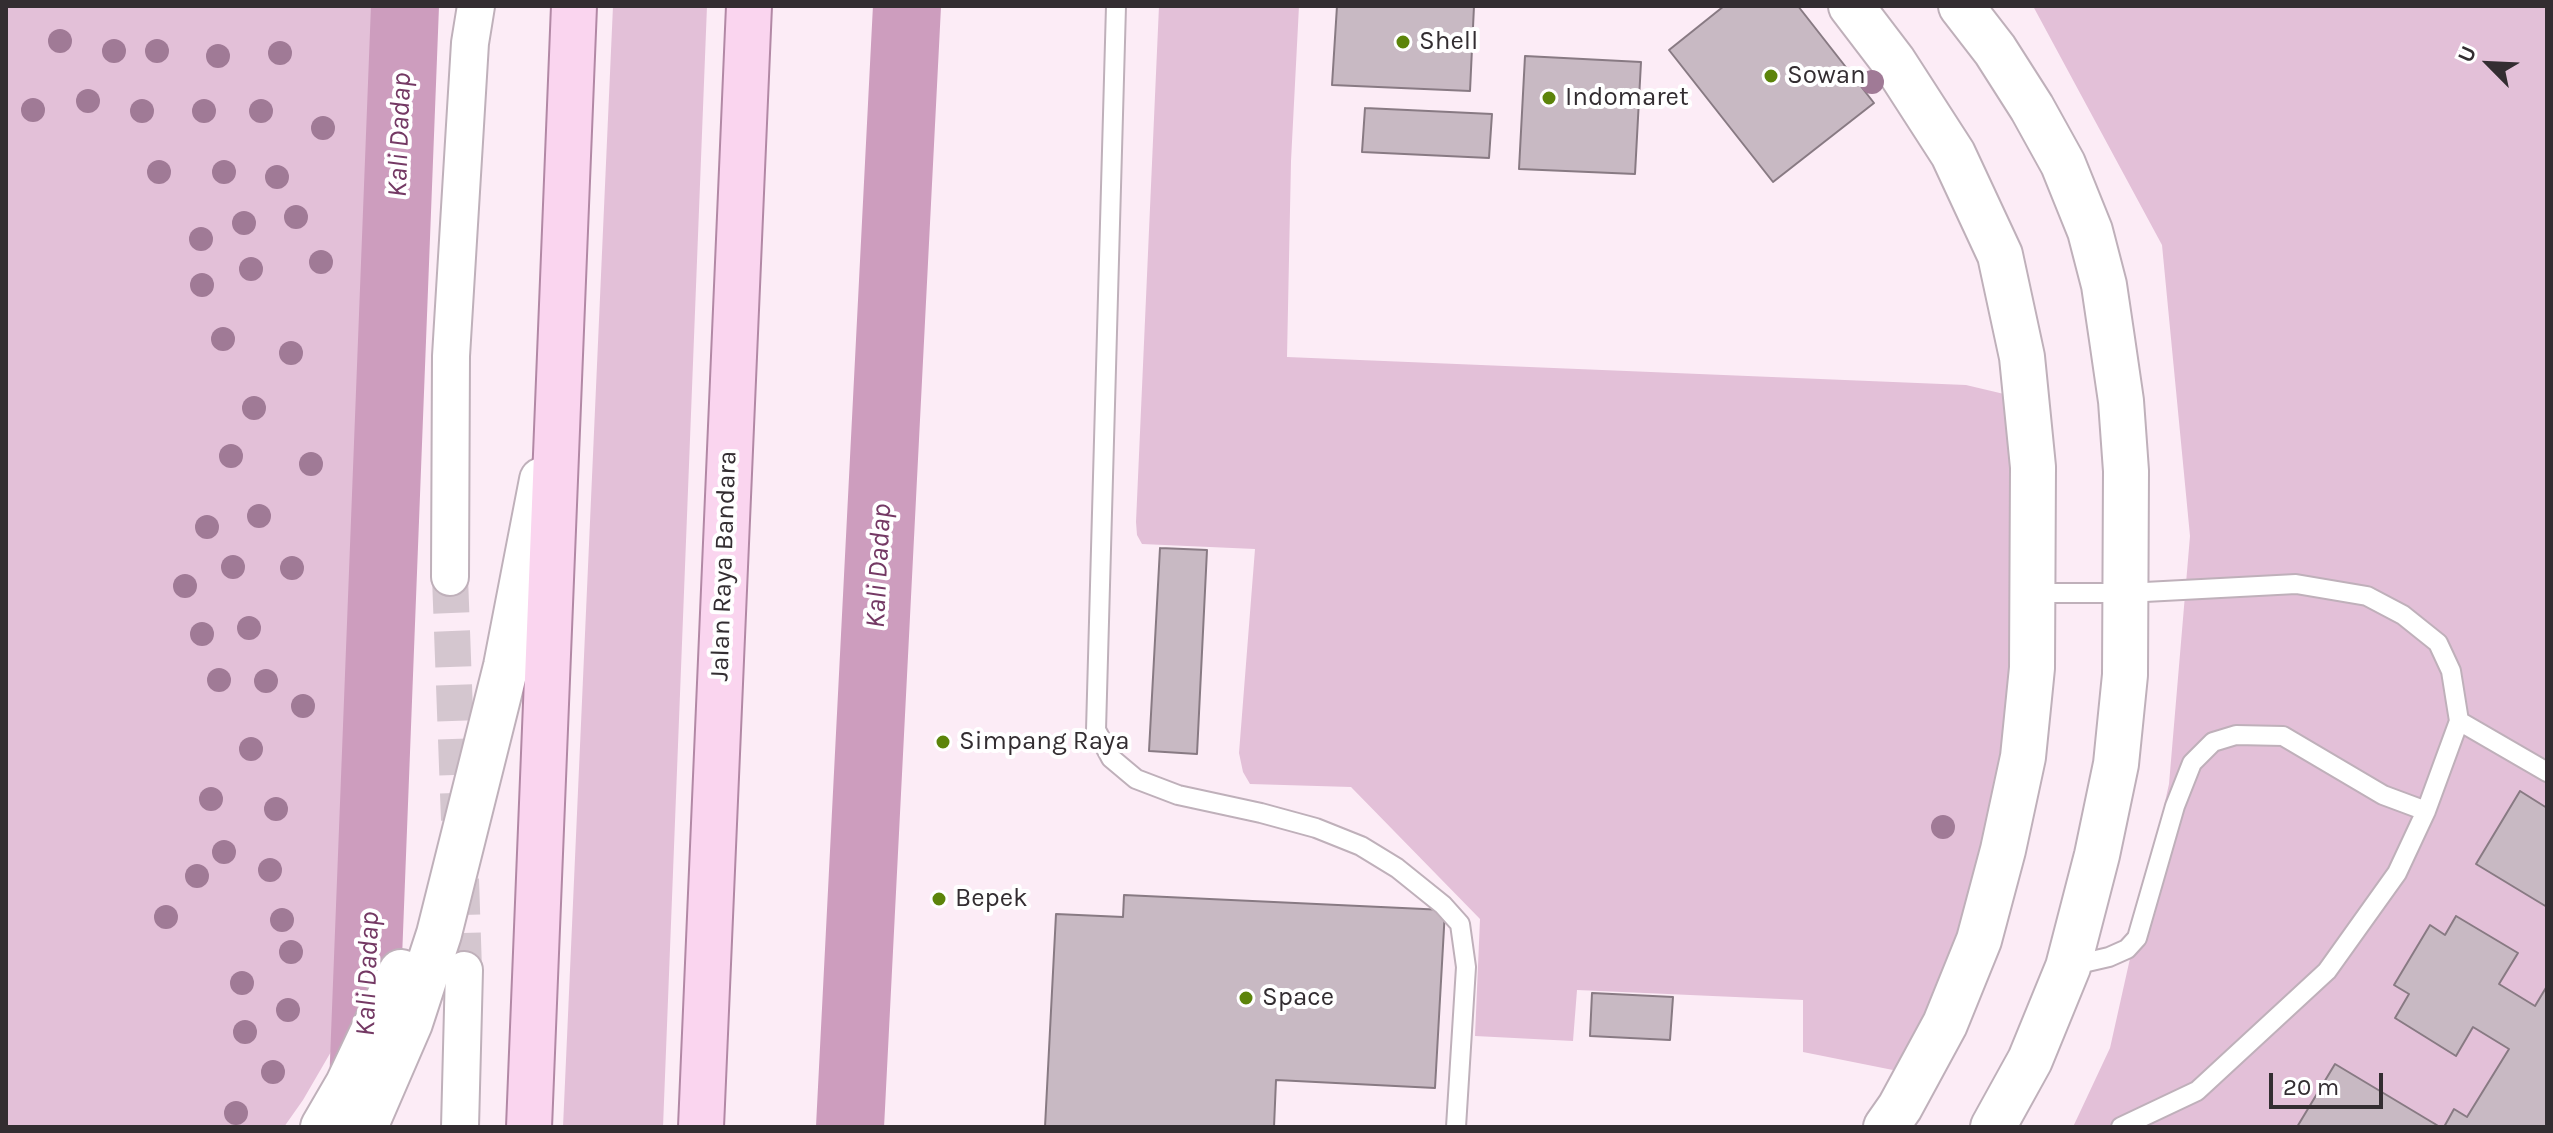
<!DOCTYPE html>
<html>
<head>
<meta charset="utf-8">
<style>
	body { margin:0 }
	#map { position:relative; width:2553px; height:1133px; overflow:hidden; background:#fcecf6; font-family:Karla,sans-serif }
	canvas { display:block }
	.frame { position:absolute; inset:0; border:8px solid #332d31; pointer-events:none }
	.north { position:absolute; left:2449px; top:24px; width:80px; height:80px; -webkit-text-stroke:6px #fff; paint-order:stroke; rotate:294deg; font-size:22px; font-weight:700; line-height:32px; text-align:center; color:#332d31 }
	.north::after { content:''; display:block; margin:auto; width:28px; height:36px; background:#332d31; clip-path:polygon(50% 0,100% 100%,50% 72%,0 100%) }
	.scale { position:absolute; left:2269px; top:1073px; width:114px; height:36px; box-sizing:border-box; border:4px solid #332d31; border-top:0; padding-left:10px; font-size:24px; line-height:28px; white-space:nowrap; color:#332d31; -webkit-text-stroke:6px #fff; paint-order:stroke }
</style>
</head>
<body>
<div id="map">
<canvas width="2553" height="1133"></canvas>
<div class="frame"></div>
<div class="north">U</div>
<div class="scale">20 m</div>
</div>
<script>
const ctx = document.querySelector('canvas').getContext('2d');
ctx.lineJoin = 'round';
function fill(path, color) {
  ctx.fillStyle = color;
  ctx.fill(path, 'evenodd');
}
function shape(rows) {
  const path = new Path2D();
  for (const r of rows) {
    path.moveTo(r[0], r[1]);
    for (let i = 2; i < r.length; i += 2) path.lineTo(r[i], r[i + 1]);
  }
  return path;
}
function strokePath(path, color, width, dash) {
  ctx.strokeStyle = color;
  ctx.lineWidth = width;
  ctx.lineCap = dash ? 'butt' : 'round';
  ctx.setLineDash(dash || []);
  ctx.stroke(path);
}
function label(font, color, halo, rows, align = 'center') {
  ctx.font = font + ' Karla,sans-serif';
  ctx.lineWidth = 8;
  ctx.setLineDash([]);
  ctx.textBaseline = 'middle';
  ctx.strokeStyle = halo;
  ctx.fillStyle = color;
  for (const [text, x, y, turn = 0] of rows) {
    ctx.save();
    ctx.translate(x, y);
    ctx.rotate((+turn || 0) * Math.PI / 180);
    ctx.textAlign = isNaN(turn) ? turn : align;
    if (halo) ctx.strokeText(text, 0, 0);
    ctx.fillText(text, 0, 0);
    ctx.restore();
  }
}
const green = shape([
	[6,6,380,6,339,1038,303,1100,284,1127,6,1127],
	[613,6,707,6,663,1127,563,1127],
	[1159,6,1299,6,1291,161,1287,357,1966,385,2004,394,2013,498,2012,608,2005,728,1991,822,1965,931,1941,988,1898,1071,1803,1052,1803,1000,1577,990,1573,1041,1475,1036,1480,919,1351,787,1250,784,1243,772,1239,753,1255,549,1142,544,1137,535,1136,522],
	[2033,6,2547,6,2547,1127,2073,1127,2110,1048,2169,784,2190,536,2162,245]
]);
const river = shape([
	[363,1086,405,6],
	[850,1127,907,6]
]);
const building = shape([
	[1337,6,1474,6,1470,91,1332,85,1337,6],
	[1724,6,1798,6,1874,103,1773,182,1669,50,1724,6],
	[1525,56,1641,62,1635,174,1519,169,1525,56],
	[1365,108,1492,114,1489,158,1362,152,1365,108],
	[1160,548,1207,550,1197,754,1149,751,1160,548],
	[2520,791,2547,808,2547,907,2476,864,2520,791],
	[1124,895,1445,910,1435,1088,1276,1080,1274,1127,1045,1127,1056,914,1123,917,1124,895],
	[2456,916,2518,953,2499,984,2535,1006,2547,986,2547,1127,2444,1127,2454,1109,2467,1117,2509,1049,2473,1027,2456,1056,2395,1018,2409,994,2394,985,2430,925,2445,935,2456,916],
	[1592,993,1673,997,1670,1040,1590,1036,1592,993],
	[2335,1064,2440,1127,2297,1127,2335,1064]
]);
const streetTunnel = shape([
	[450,577,459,820],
	[461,879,464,970]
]);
const lane = shape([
	[1116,6,1096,730,1111,758,1136,779,1178,795,1261,813,1316,828,1361,846,1397,868,1443,905,1460,924,1466,967,1456,1127],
	[2032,593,2126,593,2296,584,2367,596,2403,615,2438,643,2451,671,2459,721,2426,811,2397,873,2327,971,2197,1091,2121,1127],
	[2459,721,2547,772],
	[2070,966,2109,957,2127,949,2137,938,2175,806,2192,763,2213,742,2236,735,2283,736,2383,795,2426,811]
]);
const street = shape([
	[450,577,451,356,470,43,476,6],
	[460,1127,464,970]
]);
const secondary = shape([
	[1851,6,1893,61,1953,154,2000,255,2022,357,2033,467,2032,668,2023,757,2003,850,1979,940,1945,1024,1900,1107,1886,1127],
	[1961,6,1995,50,2032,108,2063,164,2090,231,2104,285,2112,339,2121,401,2126,471,2125,675,2116,764,2097,855,2068,967,2030,1060,1993,1127],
	[323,1127,348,1084,401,972],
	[365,1127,410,1023,439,934,506,666,542,480]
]);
const primary = shape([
	[529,1127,574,6],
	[701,1127,749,6]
]);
const trees = [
	[60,41],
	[114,51],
	[157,51],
	[280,53],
	[218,56],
	[1872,82],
	[88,101],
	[33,110],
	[142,111],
	[204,111],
	[261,111],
	[323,128],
	[159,172],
	[224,172],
	[277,177],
	[296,217],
	[244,223],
	[201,239],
	[321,262],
	[251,269],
	[202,285],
	[223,339],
	[291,353],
	[254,408],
	[231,456],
	[311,464],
	[259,516],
	[207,527],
	[233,567],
	[292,568],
	[185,586],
	[249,628],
	[202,634],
	[219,680],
	[266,681],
	[303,706],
	[251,749],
	[211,799],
	[276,809],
	[1943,827],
	[224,852],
	[270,870],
	[197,876],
	[166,917],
	[282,920],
	[291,952],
	[242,983],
	[288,1010],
	[245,1032],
	[273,1072],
	[236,1113]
];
const markers = [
	[1403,42,8,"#5c840a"],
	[1771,76,8,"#5c840a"],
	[1549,98,8,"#5c840a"],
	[943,742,8,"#5c840a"],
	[939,899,8,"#5c840a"],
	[1246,998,8,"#5c840a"]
];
const poiNames = [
	["Shell",1419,42],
	["Sowan",1787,76],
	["Indomaret",1565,98],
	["Simpang Raya",959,742],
	["Bepek",955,899],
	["Space",1262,998]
];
const streetNames = [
	["Jalan Raya Bandara",724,566,-88]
];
const waterNames = [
	["Kali Dadap",400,135,-88],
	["Kali Dadap",879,566,-87],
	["Kali Dadap",368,974,-88]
];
fill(green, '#e3c0d8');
strokePath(river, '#cd9dbe', 68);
fill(building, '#c8b9c3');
strokePath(building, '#887a83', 2);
strokePath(streetTunnel, '#d4c6cf', 36, [36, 18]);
strokePath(lane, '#bfb0ba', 22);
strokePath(street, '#bfb0ba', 40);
strokePath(secondary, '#bfb0ba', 48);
strokePath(primary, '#b288a5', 48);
strokePath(lane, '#fff', 18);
strokePath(street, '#fff', 36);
strokePath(secondary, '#fff', 44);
strokePath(primary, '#fad5ef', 44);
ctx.fillStyle = '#a07a96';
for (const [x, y] of trees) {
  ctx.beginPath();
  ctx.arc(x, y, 12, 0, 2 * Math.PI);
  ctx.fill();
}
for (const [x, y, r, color] of markers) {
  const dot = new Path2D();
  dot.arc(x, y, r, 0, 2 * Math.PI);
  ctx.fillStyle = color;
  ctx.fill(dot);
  strokePath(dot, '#fff', 3);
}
label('26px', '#332d31', '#fff', poiNames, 'left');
label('26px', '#332d31', '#fff', streetNames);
label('italic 28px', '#743964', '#fff', waterNames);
</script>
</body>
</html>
